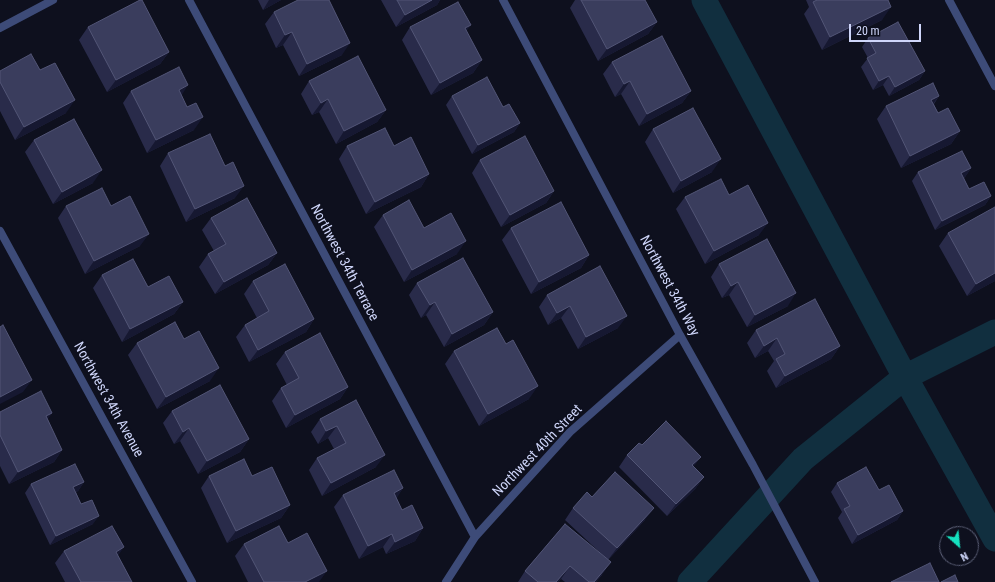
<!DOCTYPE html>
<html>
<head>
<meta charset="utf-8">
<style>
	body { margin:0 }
	#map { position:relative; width:995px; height:582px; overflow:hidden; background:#0e101e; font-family:"Roboto Condensed",sans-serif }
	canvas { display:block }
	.north { position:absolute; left:939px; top:526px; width:40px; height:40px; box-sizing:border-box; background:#0e101e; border:1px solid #5b5f76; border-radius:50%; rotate:153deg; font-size:11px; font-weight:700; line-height:16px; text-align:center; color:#cfd6fa }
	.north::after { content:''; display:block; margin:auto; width:14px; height:18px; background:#15e1bf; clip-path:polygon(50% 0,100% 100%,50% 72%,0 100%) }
	.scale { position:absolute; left:849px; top:24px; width:72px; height:18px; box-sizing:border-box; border:2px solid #cfd6fa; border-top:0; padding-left:5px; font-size:12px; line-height:14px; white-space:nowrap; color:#cfd6fa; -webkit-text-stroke:3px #0e101e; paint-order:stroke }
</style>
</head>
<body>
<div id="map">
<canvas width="995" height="582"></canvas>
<div class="north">N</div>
<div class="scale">20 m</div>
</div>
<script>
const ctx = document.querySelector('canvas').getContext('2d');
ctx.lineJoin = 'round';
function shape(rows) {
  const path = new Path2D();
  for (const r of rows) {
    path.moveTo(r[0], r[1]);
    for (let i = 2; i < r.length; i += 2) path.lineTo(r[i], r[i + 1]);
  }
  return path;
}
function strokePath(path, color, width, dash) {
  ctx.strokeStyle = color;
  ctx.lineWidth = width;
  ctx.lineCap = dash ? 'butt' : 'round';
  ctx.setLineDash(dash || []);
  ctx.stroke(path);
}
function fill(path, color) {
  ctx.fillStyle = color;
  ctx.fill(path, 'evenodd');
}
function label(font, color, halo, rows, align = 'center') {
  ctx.font = font + ' "Roboto Condensed",sans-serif';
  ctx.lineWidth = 3.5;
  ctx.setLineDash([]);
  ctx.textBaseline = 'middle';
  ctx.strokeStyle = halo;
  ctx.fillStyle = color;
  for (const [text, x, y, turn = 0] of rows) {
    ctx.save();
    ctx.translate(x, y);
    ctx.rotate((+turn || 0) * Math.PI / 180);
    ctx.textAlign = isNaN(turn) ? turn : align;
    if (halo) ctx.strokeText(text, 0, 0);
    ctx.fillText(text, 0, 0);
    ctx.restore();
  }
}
const canal = shape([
	[704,0,905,377,995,539],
	[690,582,803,459,905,377,995,332]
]);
const street = shape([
	[189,0,475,537],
	[503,0,680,335,753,465,815,582],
	[949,0,995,86],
	[0,28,53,0],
	[0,231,192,582],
	[446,582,475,537,570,432,680,335]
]);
const wall = shape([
	[258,0,281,0,263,10],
	[381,0,440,0,437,5,396,27],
	[575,0,581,0,657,22,648,34,598,61,570,8],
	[806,0,888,0,882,20,822,50,804,14,809,7],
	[274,12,342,55,299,76,283,45,276,48,265,24],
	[88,27,169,52,160,64,107,92,79,40],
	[410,27,466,31,482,60,473,73,431,95,402,40],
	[868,38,925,71,919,80,889,96,883,85,873,90,861,67,868,58,862,47],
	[612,62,691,91,682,103,639,126,621,94,615,97,603,74],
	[40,70,66,113,15,140,0,111,0,71],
	[309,81,386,110,377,122,336,144,319,112,312,115,301,94],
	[131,91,181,95,194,130,147,153,123,103],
	[452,96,503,107,520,123,514,132,472,154,446,105],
	[939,96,934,104,938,113,960,131,951,144,901,168,877,119,886,106],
	[653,129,712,172,673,193,645,142],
	[34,140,93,183,53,204,25,152],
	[347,146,394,146,429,174,421,187,366,214,339,159],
	[168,153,225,166,235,198,186,222,160,166],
	[480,160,554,191,546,203,501,227,472,173],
	[971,168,965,177,964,178,969,189,991,196,985,205,935,230,912,181,918,172],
	[729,195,759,235,705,264,676,209,685,197],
	[66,206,111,206,140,246,85,274,58,218],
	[383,215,424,228,457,254,404,282,374,227],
	[211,218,277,253,268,265,215,294,199,267,208,254,214,251,202,230],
	[511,228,589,255,581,268,531,294,502,240],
	[948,233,995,281,967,296,939,246],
	[719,264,788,306,747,327,729,295,722,298,711,277],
	[102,275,148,287,183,302,174,314,122,342,93,288],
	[253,281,314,319,306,332,249,362,236,337,245,325,257,318,244,294],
	[417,283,493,312,484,325,444,347,426,315,421,318,409,295],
	[547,295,618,328,578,349,561,318,548,325,539,307],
	[756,330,840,346,831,359,776,388,767,371,774,361,768,351,755,358,747,343],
	[184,339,210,381,157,409,128,355,137,343],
	[454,351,529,399,479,426,445,364],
	[285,352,348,387,340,399,286,428,272,401,281,388,287,385,276,364],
	[356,400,376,467,322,496,309,470,317,458,334,449,328,438,318,444,311,432,320,419],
	[172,411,249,439,240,452,198,474,180,441,174,444,163,423],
	[0,412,52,413,47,419,62,450,54,462,9,484,0,466],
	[642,445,694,467,704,477,695,489,667,516,619,467,627,455],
	[209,476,252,476,290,505,281,518,227,543,201,488],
	[84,482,78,491,76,492,81,504,93,524,50,545,25,493,31,484],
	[837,483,879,490,903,511,897,520,852,544,838,518,842,512,831,492],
	[403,488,396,498,402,510,423,528,415,541,386,554,383,547,359,559,334,507,343,495],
	[592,497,645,520,608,560,565,520,573,508],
	[565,524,602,575,596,582,565,582,561,579,558,582,518,582,525,571],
	[288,543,319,582,248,582,235,556,244,544],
	[64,551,118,556,132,582,65,582,55,563]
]);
const shadedWall = shape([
	[269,0,281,0,263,10],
	[432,0,440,0,437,5,396,27,405,15],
	[891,7,882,20,822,50,830,37],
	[657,22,648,34,598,61,607,49],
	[471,25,462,37,465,28],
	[292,32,283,45,276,48,285,35],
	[350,43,342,55,299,76,307,64],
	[169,52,160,64,107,92,116,80],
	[482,60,473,73,431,95,440,83],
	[925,71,919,80,889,96,895,87],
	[889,76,883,85,873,90,879,81],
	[630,81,621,94,615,97,624,84],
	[188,85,180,98,179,90],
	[691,91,682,103,639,126,647,114],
	[939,96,930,108,931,100],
	[328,99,319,112,312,115,321,103],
	[75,100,66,113,15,140,24,127],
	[386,110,377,122,336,144,344,131],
	[203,117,194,130,147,153,156,140],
	[520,123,514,132,472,154,478,145],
	[960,131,951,144,901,168,910,156],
	[721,159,712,172,673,193,681,181],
	[971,168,965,177,955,182,961,173],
	[102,170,93,183,53,204,62,192],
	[429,174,421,187,366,214,375,202],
	[244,186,235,198,186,222,195,209],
	[554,191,546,203,501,227,510,215],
	[991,196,985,205,935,230,942,221],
	[768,223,759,235,705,264,714,251],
	[149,234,140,246,85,274,94,261],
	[466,241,457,254,404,282,412,270],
	[277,253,268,265,215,294,224,282],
	[589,255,581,268,531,294,539,282],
	[995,273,995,281,967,296,976,284],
	[738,282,729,295,722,298,731,286],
	[796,293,788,306,747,327,755,315],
	[183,302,174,314,122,342,130,329],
	[435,302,426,315,421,318,430,305],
	[570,306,561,318,548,325,557,313],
	[493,312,484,325,444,347,452,334],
	[627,316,618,328,578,349,586,337],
	[314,319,306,332,249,362,258,350],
	[777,338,768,351,755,358,764,346],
	[840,346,831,359,776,388,785,376],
	[219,368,210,381,157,409,166,397],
	[32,380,23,392,0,404,0,397],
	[538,386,529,399,479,426,488,414],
	[348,387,340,399,286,428,295,415],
	[52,413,43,426,46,416],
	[337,426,328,438,318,444,326,431],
	[189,428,180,441,174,444,183,432],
	[249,439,240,452,198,474,207,461],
	[62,450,54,462,9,484,18,472],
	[385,455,376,467,322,496,331,483],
	[701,457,692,469,692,465],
	[704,477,695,489,667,516,676,504],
	[84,482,78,491,67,496,73,487],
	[403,488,395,501,394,493],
	[290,505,281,518,227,543,236,531],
	[654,508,645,520,608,560,617,548],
	[903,511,897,520,852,544,858,535],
	[99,516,93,524,50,545,56,536],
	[423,528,415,541,386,554,395,542],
	[392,534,383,547,359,559,368,546],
	[124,547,115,560,116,552],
	[611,562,602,575,596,582,594,582],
	[570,566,561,579,558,582,556,582],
	[327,571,319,582,305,582]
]);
const building = shape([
	[140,0,142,0,169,52,116,80,88,27,140,0],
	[298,0,329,0,350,43,307,64,292,32,285,35,274,12,298,0],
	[397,0,432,0,405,15,397,0],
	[581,0,645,0,657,22,607,49,581,0],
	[817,0,888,0,891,7,830,37,813,2,817,0],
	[458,2,471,25,465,28,482,60,440,83,410,27,458,2],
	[898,22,925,71,895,87,889,76,879,81,867,58,876,53,868,38,898,22],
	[662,36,691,91,647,114,630,81,624,84,612,62,662,36],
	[31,54,40,70,55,63,75,100,24,127,0,82,0,71,31,54],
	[358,56,386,110,344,131,328,99,321,103,309,81,358,56],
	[179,67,188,85,179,90,187,107,196,103,203,117,156,140,131,91,179,67],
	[487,77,503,107,509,104,520,123,478,145,452,96,487,77],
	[933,83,939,96,931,100,938,113,948,108,960,131,910,156,886,106,933,83],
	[693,108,721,159,681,181,653,129,693,108],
	[74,119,102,170,62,192,34,140,74,119],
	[385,128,394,146,411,137,429,174,375,202,347,146,385,128],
	[210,134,225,166,233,162,244,186,195,209,168,153,210,134],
	[525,136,554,191,510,215,480,160,525,136],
	[962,151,971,168,961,173,969,189,984,182,991,196,942,221,918,172,962,151],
	[721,179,729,195,748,185,768,223,714,251,685,197,721,179],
	[102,188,111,206,130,196,149,234,94,261,66,206,102,188],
	[247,198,277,253,224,282,208,254,226,244,211,218,247,198],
	[409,200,424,228,451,213,466,241,412,270,383,215,409,200],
	[561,202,589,255,539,282,511,228,561,202],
	[995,207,995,273,976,284,948,233,995,207],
	[767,239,796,293,755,315,738,282,731,286,719,264,767,239],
	[463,258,493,312,452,334,435,302,430,305,417,283,463,258],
	[133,259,148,287,169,276,183,302,130,329,102,275,133,259],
	[285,264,314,319,258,350,245,325,269,311,253,281,285,264],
	[600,266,627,316,586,337,570,306,557,313,547,295,600,266],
	[815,299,840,346,785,376,776,359,785,354,777,338,764,346,756,330,815,299],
	[175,322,184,339,199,331,219,368,166,397,137,343,175,322],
	[3,325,32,380,0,397,0,327,3,325],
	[497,328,506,344,513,340,538,386,488,414,454,351,497,328],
	[320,333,348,387,295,415,281,388,299,378,285,352,320,333],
	[220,385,249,439,207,461,189,428,183,432,172,411,220,385],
	[41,391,52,413,46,416,62,450,18,472,0,435,0,412,41,391],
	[356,400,385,455,331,483,317,458,346,443,337,426,326,431,320,419,356,400],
	[666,421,701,457,692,465,704,477,676,504,627,455,639,443,642,445,666,421],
	[244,459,252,476,272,467,290,505,236,531,209,476,244,459],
	[75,464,84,482,73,487,81,504,92,500,99,516,56,536,31,484,75,464],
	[866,467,879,490,889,485,903,511,858,535,844,509,850,506,837,483,866,467],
	[394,470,403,488,394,493,402,510,412,505,423,528,395,542,392,534,368,546,343,495,394,470],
	[615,472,654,508,617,548,573,508,587,492,592,497,615,472],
	[565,524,611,562,594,582,589,582,570,566,556,582,538,582,525,571,565,524],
	[112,526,124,547,116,552,132,582,81,582,64,551,112,526],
	[279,526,288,543,307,533,327,571,305,582,264,582,244,544,279,526],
	[930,563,939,582,891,582,930,563],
	[955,575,958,582,941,582,955,575]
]);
const streetNames = [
	["Northwest 34th Terrace",344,263,62],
	["Northwest 34th Way",669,286,62],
	["Northwest 34th Avenue",108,400,61],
	["Northwest 40th Street",538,451,-46]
];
strokePath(canal, '#112f3f', 25);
strokePath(street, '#3d4b78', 8);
fill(wall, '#292b4a');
fill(shadedWall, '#161831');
fill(building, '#3a3d5d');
strokePath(building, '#525576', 1);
label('14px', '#cfd6fa', '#0e101e', streetNames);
</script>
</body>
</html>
